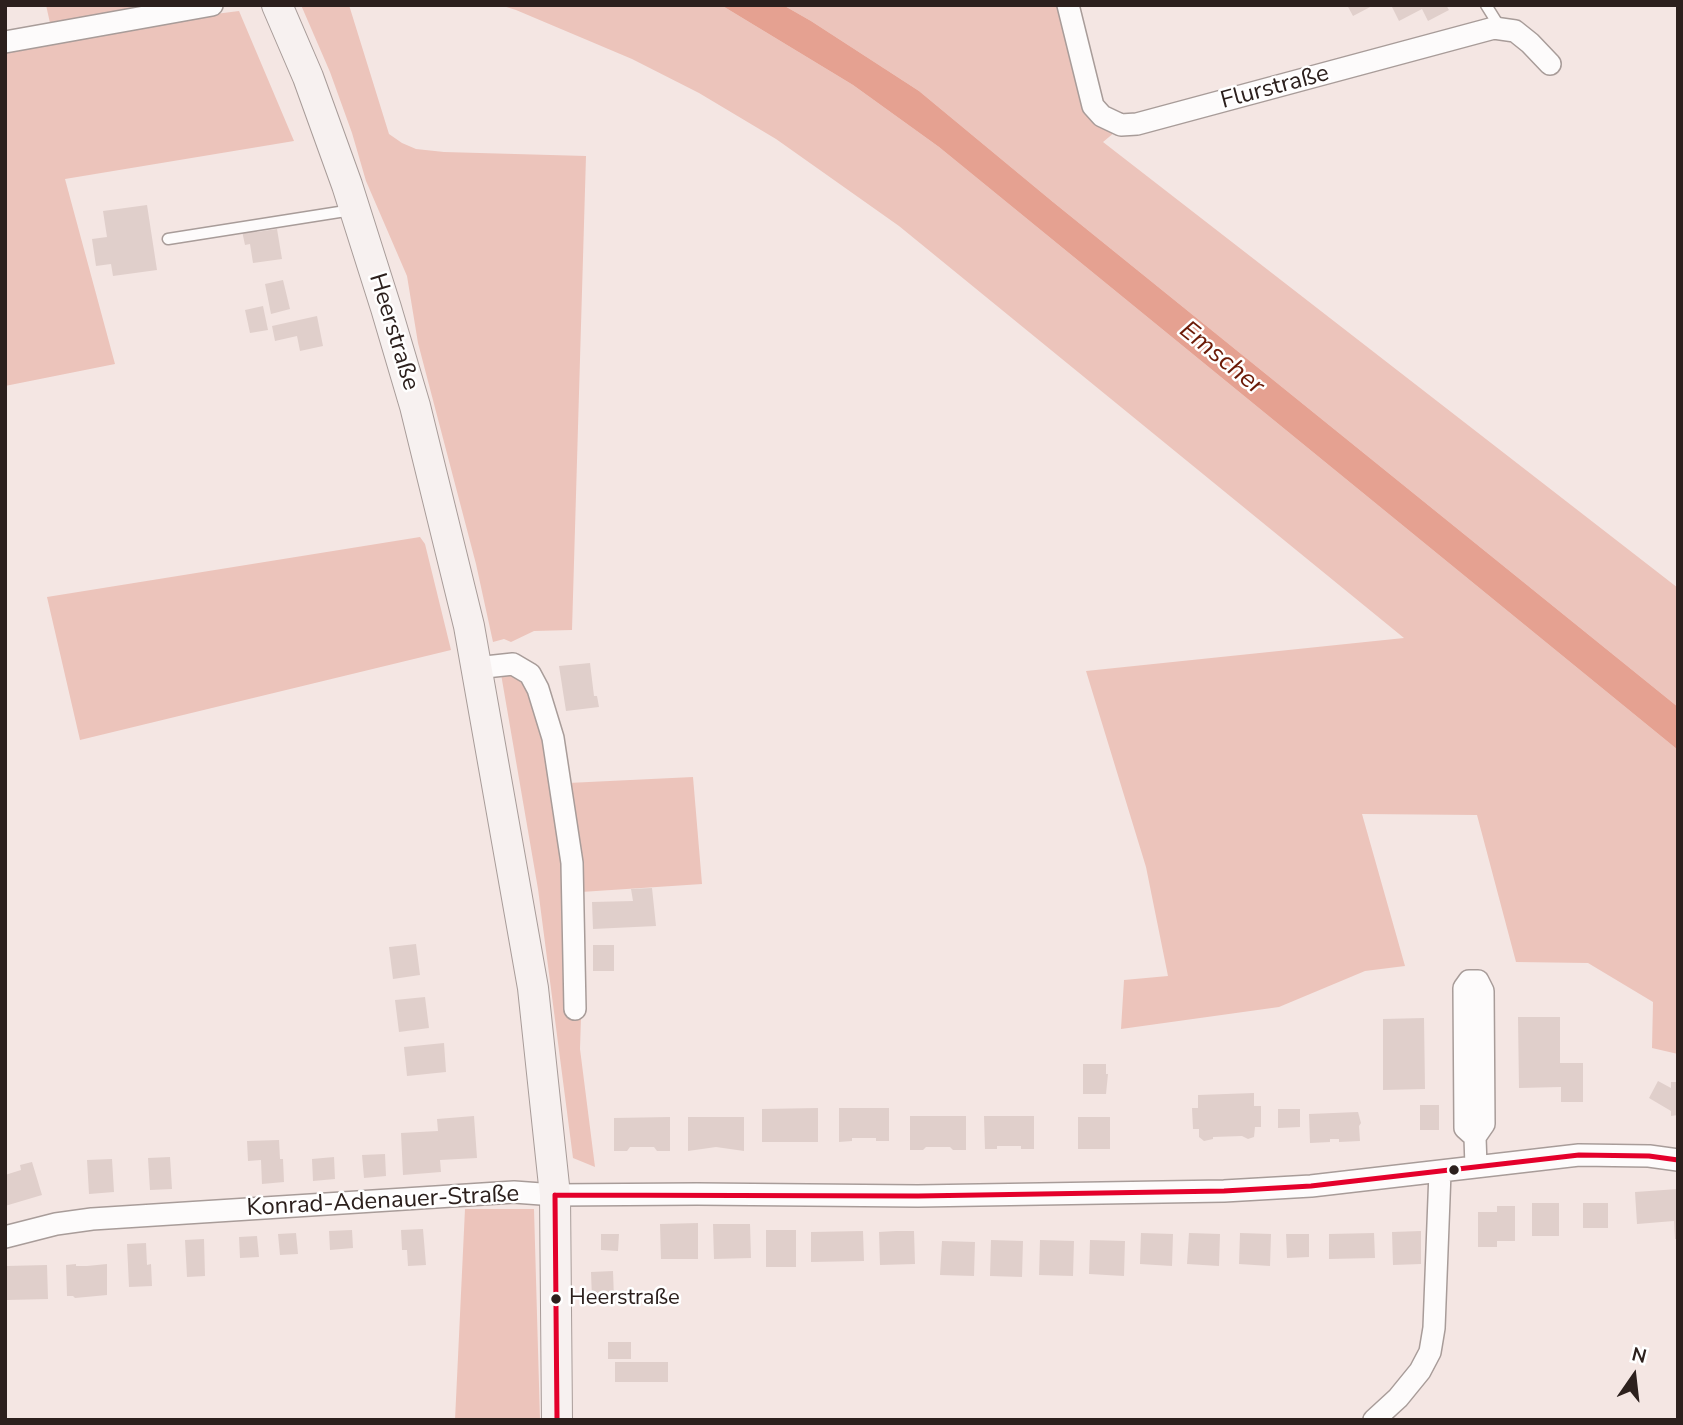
<!DOCTYPE html>
<html>
<head>
<meta charset="utf-8">
<style>
	body { margin:0 }
	#map { position:relative; width:1683px; height:1425px; overflow:hidden; background:#f4e6e3; font-family:"Nunito Sans",sans-serif }
	canvas { display:block }
	.frame { position:absolute; inset:0; border:7px solid #2c201d; pointer-events:none }
	.north { position:absolute; left:1599px; top:1341px; width:70px; height:70px; -webkit-text-stroke:5px #fff; paint-order:stroke; rotate:14deg; font-size:19px; font-weight:700; line-height:28px; text-align:center; color:#2c201d }
	.north::after { content:''; display:block; margin:auto; width:24px; height:32px; background:#2c201d; clip-path:polygon(50% 0,100% 100%,50% 72%,0 100%) }
</style>
</head>
<body>
<div id="map">
<canvas width="1683" height="1425"></canvas>
<div class="frame"></div>
<div class="north">N</div>
</div>
<script>
const ctx = document.querySelector('canvas').getContext('2d');
ctx.lineJoin = 'round';
function fill(path, color) {
  ctx.fillStyle = color;
  ctx.fill(path, 'evenodd');
}
function shape(rows) {
  const path = new Path2D();
  for (const r of rows) {
    path.moveTo(r[0], r[1]);
    for (let i = 2; i < r.length; i += 2) path.lineTo(r[i], r[i + 1]);
  }
  return path;
}
function strokePath(path, color, width, dash) {
  ctx.strokeStyle = color;
  ctx.lineWidth = width;
  ctx.lineCap = dash ? 'butt' : 'round';
  ctx.setLineDash(dash || []);
  ctx.stroke(path);
}
function label(font, color, halo, rows, align = 'center') {
  ctx.font = font + ' "Nunito Sans",sans-serif';
  ctx.lineWidth = 5;
  ctx.setLineDash([]);
  ctx.textBaseline = 'middle';
  ctx.strokeStyle = halo;
  ctx.fillStyle = color;
  for (const [text, x, y, turn = 0] of rows) {
    ctx.save();
    ctx.translate(x, y);
    ctx.rotate((+turn || 0) * Math.PI / 180);
    ctx.textAlign = isNaN(turn) ? turn : align;
    if (halo) ctx.strokeText(text, 0, 0);
    ctx.fillText(text, 0, 0);
    ctx.restore();
  }
}
const green = shape([
	[46,5,151,5,50,23],
	[301,5,349,5,389,134,402,143,416,149,444,152,586,156,572,630,534,631,511,642,504,639,493,642,476,564,418,343,407,276,366,181,352,133,330,72],
	[500,5,721,5,853,85,939,147,1678,750,1678,1054,1652,1048,1653,1002,1588,963,1516,962,1477,815,1362,814,1405,966,1365,971,1279,1007,1121,1029,1124,980,1168,976,1146,867,1086,671,1404,638,899,226,776,139,699,93,632,59,516,10],
	[783,5,1064,5,1091,106,1121,127,1103,142,1678,588,1678,707,1053,202,919,91,811,21],
	[239,11,294,141,65,179,115,364,5,386,5,47,105,28],
	[420,537,425,544,451,650,80,740,47,597],
	[501,674,516,675,528,683,552,758,581,1017,580,1049,595,1167,573,1158,538,889],
	[693,777,702,884,581,892,568,783],
	[465,1209,534,1209,540,1420,455,1420]
]);
const water = shape([
	[721,5,783,5,811,21,919,91,1053,202,1678,707,1678,750,939,147,853,85]
]);
const building = shape([
	[1347,5,1374,5,1353,16],
	[1391,5,1446,5,1449,10,1428,21,1422,9,1399,21],
	[147,205,157,270,113,276,111,264,96,266,92,239,107,237,103,211],
	[256,229,257,232,277,229,282,259,253,263,250,244,245,245,242,231],
	[283,280,290,309,271,314,265,284],
	[263,306,268,330,250,333,245,310],
	[317,316,323,346,300,351,297,336,275,341,272,326],
	[590,663,594,696,597,696,599,707,566,711,559,666],
	[652,888,656,926,593,929,592,902,633,901,631,889],
	[416,944,420,975,393,979,389,947],
	[593,945,614,945,614,971,593,971],
	[425,997,429,1028,399,1032,395,1000],
	[1518,1017,1560,1017,1560,1063,1583,1063,1583,1102,1561,1102,1561,1087,1519,1088],
	[1424,1018,1425,1089,1383,1090,1383,1019],
	[444,1043,446,1072,407,1076,404,1047],
	[1083,1064,1106,1064,1106,1074,1108,1074,1106,1094,1083,1094],
	[1658,1081,1671,1088,1671,1082,1678,1082,1678,1115,1671,1116,1671,1111,1649,1098],
	[1254,1093,1254,1106,1261,1106,1261,1127,1255,1127,1254,1137,1248,1139,1242,1136,1213,1137,1213,1139,1204,1141,1199,1137,1199,1129,1193,1129,1192,1108,1198,1108,1198,1095],
	[1420,1105,1439,1105,1439,1130,1420,1130],
	[818,1108,818,1142,762,1142,762,1109],
	[839,1108,889,1108,889,1141,876,1141,876,1138,852,1138,852,1141,839,1142],
	[1278,1109,1300,1109,1300,1127,1278,1128],
	[1358,1112,1361,1123,1359,1126,1360,1141,1339,1142,1339,1139,1330,1139,1330,1142,1310,1143,1309,1114],
	[474,1116,477,1158,440,1160,441,1172,403,1175,401,1133,438,1131,437,1119],
	[910,1116,966,1116,966,1150,953,1150,950,1147,926,1147,923,1150,910,1150],
	[984,1116,1034,1116,1034,1149,1021,1149,1021,1146,997,1146,997,1149,985,1149],
	[670,1117,670,1151,657,1151,654,1147,630,1147,627,1151,614,1151,614,1118],
	[688,1117,744,1117,744,1151,716,1147,688,1151],
	[1078,1117,1110,1117,1110,1149,1078,1149],
	[279,1140,280,1159,283,1159,284,1182,262,1184,261,1160,248,1161,247,1141],
	[385,1154,386,1176,364,1178,362,1155],
	[170,1157,172,1189,150,1190,148,1158],
	[334,1157,335,1179,313,1181,312,1159],
	[112,1159,114,1192,89,1194,87,1160],
	[32,1162,42,1195,5,1206,5,1175,21,1170,20,1165],
	[1678,1189,1678,1239,1675,1239,1674,1221,1637,1224,1635,1192],
	[1532,1203,1559,1203,1559,1236,1532,1236],
	[1583,1203,1608,1203,1608,1228,1583,1228],
	[1497,1206,1515,1206,1515,1241,1497,1241,1497,1247,1478,1247,1478,1212,1497,1212],
	[698,1223,698,1259,661,1259,660,1224],
	[713,1224,750,1224,751,1258,714,1259],
	[423,1229,426,1265,408,1266,407,1250,402,1250,401,1230],
	[352,1230,353,1248,330,1250,329,1231],
	[766,1230,796,1230,796,1267,766,1267],
	[863,1231,864,1261,811,1262,811,1232],
	[896,1231,914,1231,915,1264,880,1265,879,1232],
	[1421,1231,1421,1264,1393,1265,1392,1232],
	[296,1233,298,1254,280,1255,278,1234],
	[1141,1233,1173,1234,1172,1266,1140,1264],
	[1189,1233,1220,1234,1219,1266,1187,1264],
	[1240,1233,1271,1234,1270,1266,1239,1264],
	[1374,1233,1375,1258,1329,1259,1329,1234],
	[601,1234,619,1234,618,1251,601,1250],
	[1286,1234,1309,1234,1309,1257,1287,1258],
	[257,1236,259,1257,240,1258,239,1237],
	[204,1239,205,1276,187,1277,185,1240],
	[991,1240,1023,1241,1022,1277,990,1276],
	[1040,1240,1074,1241,1073,1276,1039,1275],
	[1090,1240,1125,1241,1124,1276,1089,1274],
	[942,1241,975,1242,974,1276,940,1275],
	[146,1243,147,1265,151,1264,152,1286,129,1287,127,1244],
	[76,1264,76,1266,87,1266,107,1264,107,1295,75,1298,73,1296,67,1296,66,1265],
	[47,1265,48,1299,7,1300,6,1266],
	[613,1271,614,1299,592,1299,591,1272],
	[608,1342,631,1342,631,1359,608,1359],
	[615,1362,668,1362,668,1382,615,1382]
]);
const service = shape([
	[1486,5,1501,29],
	[168,239,352,210]
]);
const minor = shape([
	[1068,5,1093,106,1102,116,1121,125,1137,124,1494,28,1515,31,1530,43,1550,64],
	[5,42,212,5],
	[476,668,513,664,530,674,538,689,553,738,572,863,575,1009],
	[1475,1137,1465,1128,1464,988,1469,981,1478,981,1483,991,1484,1124,1475,1137,1476,1167],
	[5,1237,56,1224,92,1219,514,1192,555,1195,697,1194,918,1196,1224,1191,1311,1186,1579,1155,1649,1156,1678,1160],
	[1374,1420,1398,1398,1420,1371,1430,1352,1434,1328,1440,1172]
]);
const secondary = shape([
	[277,5,308,77,347,185,386,308,415,406,469,626,533,988,555,1195,557,1420]
]);
const bus1 = shape([
	[555,1195,918,1196,1224,1191,1311,1186,1579,1155,1649,1156,1678,1160],
	[555,1195,557,1420]
]);
const markers = [
	[1454,1170,6,"#2c201d"],
	[556,1299,6,"#2c201d"]
];
const busNames = [
	["Heerstraße",569,1299]
];
const streetNames = [
	["Flurstraße",1275,88,-15],
	["Heerstraße",393,332,73],
	["Konrad-Adenauer-Straße",383,1202,-3]
];
const waterNames = [
	["Emscher",1221,359,39]
];
fill(green, '#ecc4bb');
fill(water, '#e5a191');
fill(building, '#e0cfcb');
strokePath(service, '#a89c99', 13);
strokePath(minor, '#a89c99', 24);
strokePath(secondary, '#a89c99', 32);
strokePath(service, '#fdfbfb', 10);
strokePath(minor, '#fdfbfb', 21);
strokePath(secondary, '#f7f1f0', 30);
strokePath(bus1, '#e4002b', 5);
for (const [x, y, r, color] of markers) {
  const dot = new Path2D();
  dot.arc(x, y, r, 0, 2 * Math.PI);
  ctx.fillStyle = color;
  ctx.fill(dot);
  strokePath(dot, '#fff', 2.5);
}
label('22px', '#2c201d', '#fff', busNames, 'left');
label('24px', '#2c201d', '#fff', streetNames);
label('italic 26px', '#6c1a07', '#fff', waterNames);
</script>
</body>
</html>
